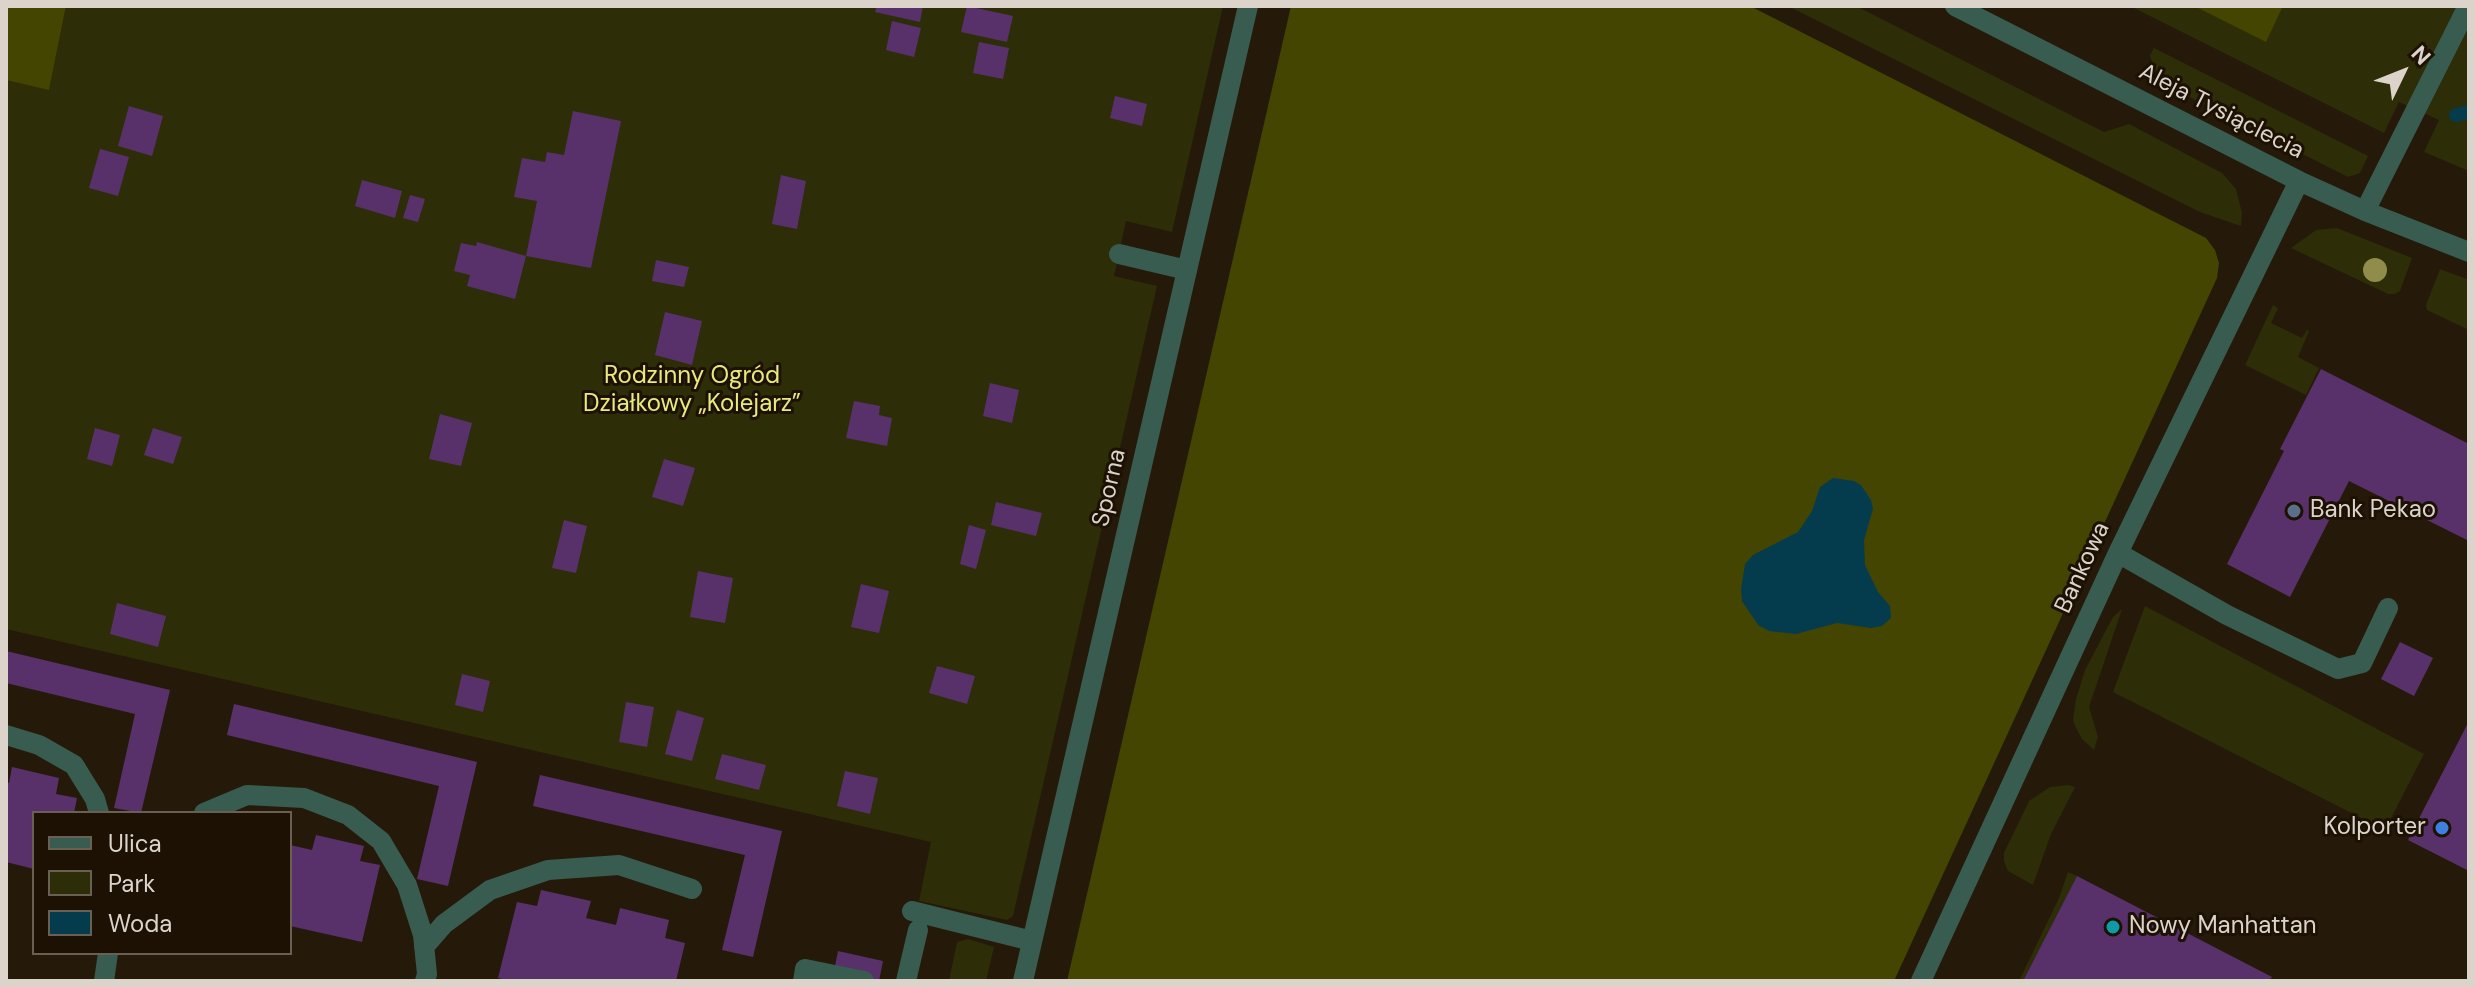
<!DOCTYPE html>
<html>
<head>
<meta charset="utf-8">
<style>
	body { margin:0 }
	#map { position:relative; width:2475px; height:987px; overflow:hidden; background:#251a0a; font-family:"DM Sans",sans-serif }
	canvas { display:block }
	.frame { position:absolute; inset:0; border:8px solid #dcd4cb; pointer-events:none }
	.legend { position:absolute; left:32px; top:811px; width:260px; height:144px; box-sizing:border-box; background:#1c1103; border:2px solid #695f53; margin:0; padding:10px 14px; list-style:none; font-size:24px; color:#dcd4cb }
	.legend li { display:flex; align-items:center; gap:16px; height:40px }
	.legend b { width:40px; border:2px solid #695f53 }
	.north { position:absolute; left:2363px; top:32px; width:80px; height:80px; -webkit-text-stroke:6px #1c1103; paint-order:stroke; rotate:47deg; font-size:22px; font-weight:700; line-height:32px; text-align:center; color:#dcd4cb }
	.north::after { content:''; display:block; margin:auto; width:28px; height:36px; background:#dcd4cb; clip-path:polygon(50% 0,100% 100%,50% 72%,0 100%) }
</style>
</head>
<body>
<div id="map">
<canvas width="2475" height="987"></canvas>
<div class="frame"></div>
<ul class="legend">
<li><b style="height:10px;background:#395c50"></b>Ulica</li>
<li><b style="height:22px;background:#2d2d07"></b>Park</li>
<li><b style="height:22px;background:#043c4e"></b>Woda</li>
</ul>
<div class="north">N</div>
</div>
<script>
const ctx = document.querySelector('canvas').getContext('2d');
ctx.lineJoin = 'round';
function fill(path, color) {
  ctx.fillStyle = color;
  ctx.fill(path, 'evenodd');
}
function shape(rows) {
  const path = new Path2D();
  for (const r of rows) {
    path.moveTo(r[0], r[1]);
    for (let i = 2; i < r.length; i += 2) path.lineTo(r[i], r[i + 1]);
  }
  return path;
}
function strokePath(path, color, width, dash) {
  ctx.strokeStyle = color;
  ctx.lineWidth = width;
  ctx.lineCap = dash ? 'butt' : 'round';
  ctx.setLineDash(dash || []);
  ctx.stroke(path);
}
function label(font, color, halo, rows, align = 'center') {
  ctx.font = font + ' "DM Sans",sans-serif';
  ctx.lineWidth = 6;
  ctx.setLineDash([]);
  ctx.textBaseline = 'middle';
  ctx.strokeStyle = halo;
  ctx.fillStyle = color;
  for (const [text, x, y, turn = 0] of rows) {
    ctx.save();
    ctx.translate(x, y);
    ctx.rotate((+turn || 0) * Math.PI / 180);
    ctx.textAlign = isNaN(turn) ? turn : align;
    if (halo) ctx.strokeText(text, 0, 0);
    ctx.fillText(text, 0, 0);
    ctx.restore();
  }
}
const green = shape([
	[66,6,1223,6,1172,232,1126,221,1114,276,1157,286,1013,916,1007,920,919,901,931,842,6,629,6,80,49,89],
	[1788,6,1856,6,2104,132,2129,124,2222,173,2236,189,2242,213,2241,226,2200,212],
	[2130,6,2236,6,2274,24,2283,6,2469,6,2469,171,2424,152,2439,120,2399,102,2384,133],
	[2154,48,2368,156,2360,173,2348,177,2156,80,2150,55],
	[2337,228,2412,258,2400,291,2395,294,2388,294,2291,248,2316,230],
	[2440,269,2469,280,2469,330,2427,310,2426,305],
	[2273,305,2278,308,2271,323,2302,338,2307,330,2309,331,2298,357,2319,368,2306,395,2245,365],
	[2145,606,2424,754,2385,830,2113,692],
	[2122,609,2089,707,2098,737,2094,750,2082,739,2076,728,2073,720,2076,699,2085,670,2113,617],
	[2068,785,2075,787,2051,834,2033,885,2008,871,2004,861,2004,853,2029,801,2050,787],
	[2068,872,2077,876,2023,981,2019,981,2059,898],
	[968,939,994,947,986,981,949,981,957,942]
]);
const forest = shape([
	[6,6,66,6,49,90,6,80],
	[1291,6,1750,6,2206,238,2215,250,2219,263,2217,278,1894,981,1067,981],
	[2194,6,2283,6,2266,42]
]);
const water = shape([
	[1833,478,1854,481,1861,485,1871,500,1873,509,1864,540,1865,565,1878,592,1890,606,1891,618,1882,626,1871,628,1837,623,1796,634,1769,631,1758,625,1742,601,1741,589,1745,564,1753,555,1798,532,1812,511,1820,487]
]);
const stream = shape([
	[2456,115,2469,112]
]);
const building = shape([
	[877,6,923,6,920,22,875,12],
	[967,6,1013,16,1007,42,961,32],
	[892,21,921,28,914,57,886,50],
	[979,42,1009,48,1003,79,973,73],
	[1115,96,1147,104,1142,126,1110,118],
	[129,106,163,116,152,156,118,146],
	[573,111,621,121,591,268,526,256,537,201,514,197,522,158,545,162,547,152,564,155],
	[100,149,129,157,118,196,89,188],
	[781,175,806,181,797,229,772,224],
	[362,180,402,191,395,218,355,206],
	[410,195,425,199,418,222,403,218],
	[477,242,526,256,515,299,467,286,470,275,454,271,461,243,476,246],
	[656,260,689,267,684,287,652,281],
	[665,312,702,321,692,365,655,355],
	[2321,369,2469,444,2469,541,2349,481,2290,597,2227,564,2284,451,2280,449],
	[990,383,1019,390,1012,423,983,416],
	[854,401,880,406,879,415,892,418,887,446,846,438],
	[440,414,472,423,461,466,429,459],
	[95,428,120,435,112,466,87,459],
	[153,428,182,437,173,464,144,455],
	[664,459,695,468,683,506,652,497],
	[996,502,1042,513,1036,536,991,525],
	[564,520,587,526,576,573,552,568],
	[969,525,986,530,976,569,960,564],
	[698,571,733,578,725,623,690,617],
	[861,584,889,591,879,633,851,627],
	[117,603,166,616,158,647,110,634],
	[2400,642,2433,658,2414,696,2381,679],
	[6,651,170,690,141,813,114,808,135,714,6,683],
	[937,666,975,676,967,704,929,693],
	[462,674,490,681,483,712,455,705],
	[626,702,654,707,647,747,619,742],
	[234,704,477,762,448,886,417,879,439,786,227,735],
	[677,710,704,718,692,761,665,754],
	[2469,721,2469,871,2408,840],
	[722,754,766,765,759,790,715,779],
	[12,767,59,778,56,794,77,798,74,813,34,813,34,869,6,862,6,782,9,783],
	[845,771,878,778,870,814,837,806],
	[540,775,782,831,753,957,722,950,745,855,533,806],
	[316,835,364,846,360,861,380,865,362,942,290,926,290,845,312,850],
	[2077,876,2272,977,2269,981,2023,981],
	[541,890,591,901,586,918,616,925,620,908,669,920,665,938,685,943,676,981,511,981,498,978,517,902,537,906],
	[838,951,883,961,879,981,832,981]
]);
const minor = shape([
	[1955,6,2299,181,2365,211,2469,252],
	[2365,211,2468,6],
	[1119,254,1187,270],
	[2118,553,2227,615,2338,669,2362,663,2388,608],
	[6,735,39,745,74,765,95,799,99,813],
	[204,813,247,795,304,798,348,815,381,841,407,885,423,935,427,974,425,981],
	[912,911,1032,941],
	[424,947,444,924,490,890,548,870,619,865,692,889],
	[104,981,108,953],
	[803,981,805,969,864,981],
	[906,981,918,930],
	[1023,981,1248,6],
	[1921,981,2118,553,2299,181]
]);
const trees = [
	[2375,270]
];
const markers = [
	[2294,511,8,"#5c6f8a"],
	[2442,828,8,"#3f7fe0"],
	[2113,927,8,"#0f9aa8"]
];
const streetNames = [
	["Aleja Tysiąclecia",2221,112,27],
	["Sporna",1110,488,-77],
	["Bankowa",2083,568,-65]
];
const parkNames = [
	["Rodzinny Ogród",692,377],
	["Działkowy „Kolejarz”",692,405]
];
const poiNames = [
	["Bank Pekao",2310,511],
	["Kolporter",2426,828,"right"],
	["Nowy Manhattan",2129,927]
];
fill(green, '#2d2d07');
fill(forest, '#444501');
fill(water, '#043c4e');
strokePath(stream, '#043c4e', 14);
fill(building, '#58316a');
strokePath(minor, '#395c50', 20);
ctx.fillStyle = '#908c49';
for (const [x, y] of trees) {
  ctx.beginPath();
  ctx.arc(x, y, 12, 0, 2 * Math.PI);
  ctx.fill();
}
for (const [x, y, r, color] of markers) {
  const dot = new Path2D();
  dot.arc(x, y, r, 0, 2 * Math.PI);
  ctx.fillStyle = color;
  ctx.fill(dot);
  strokePath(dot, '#1c1103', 3);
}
label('24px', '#dcd4cb', '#1c1103', streetNames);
label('24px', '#e7ea7d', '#1c1103', parkNames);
label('24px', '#dcd4cb', '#1c1103', poiNames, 'left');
</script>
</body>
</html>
